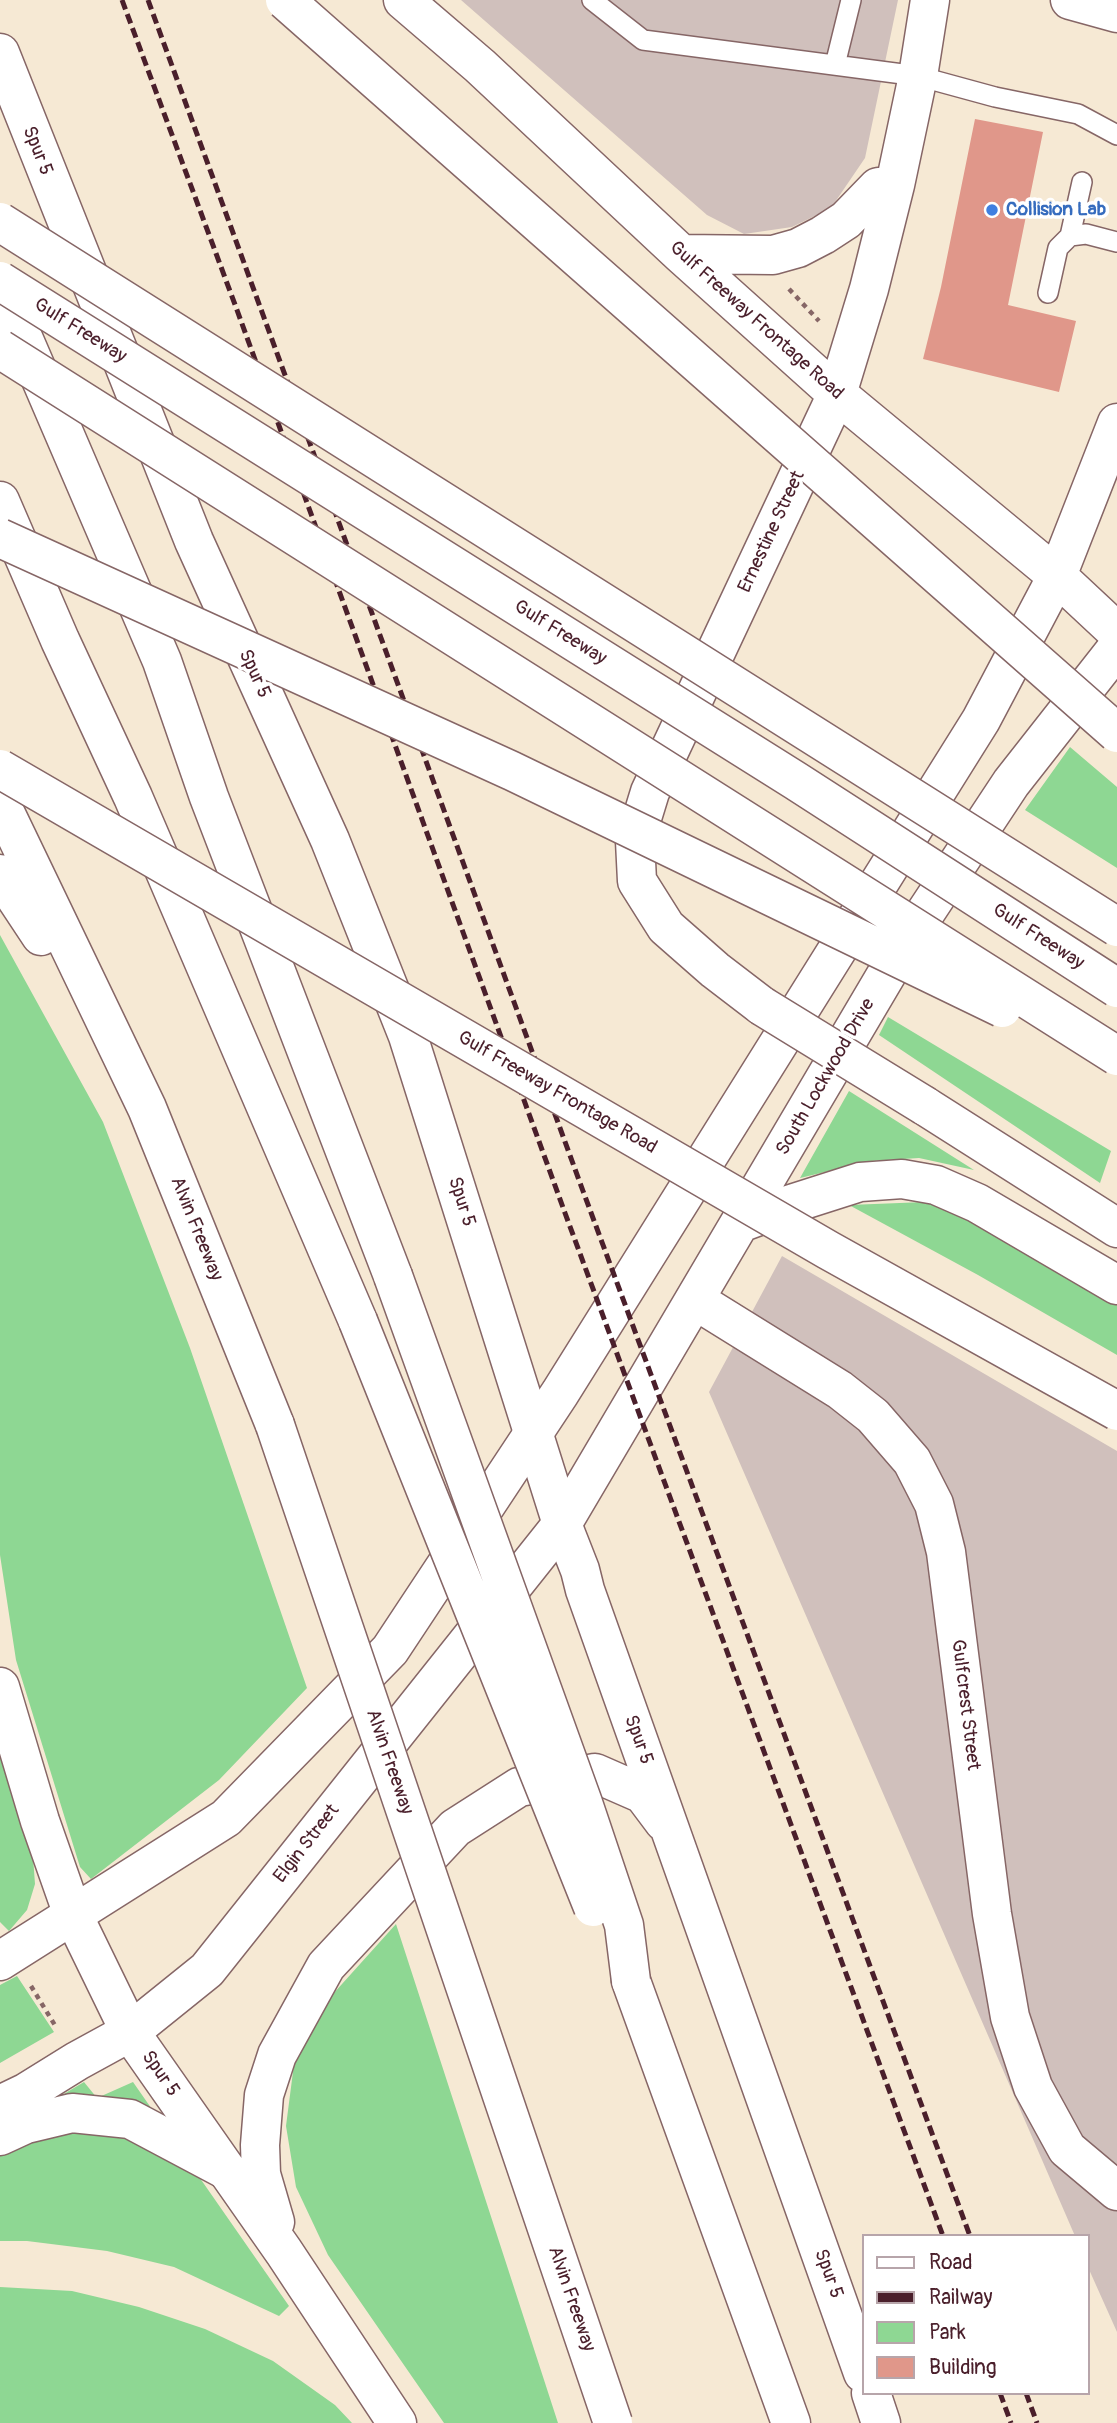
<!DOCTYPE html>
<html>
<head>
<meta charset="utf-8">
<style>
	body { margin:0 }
	#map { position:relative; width:1117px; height:2423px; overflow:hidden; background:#f6e9d4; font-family:Pangolin,sans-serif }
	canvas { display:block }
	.legend { position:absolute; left:862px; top:2234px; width:228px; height:161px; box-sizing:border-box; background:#fff; border:2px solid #b7a5aa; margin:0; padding:9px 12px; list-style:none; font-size:21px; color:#4a1f2b }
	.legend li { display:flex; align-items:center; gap:14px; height:35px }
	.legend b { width:35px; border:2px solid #b7a5aa }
</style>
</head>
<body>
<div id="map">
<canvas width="1117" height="2423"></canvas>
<ul class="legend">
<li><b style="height:9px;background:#fff"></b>Road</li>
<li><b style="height:9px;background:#4a1f2b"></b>Railway</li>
<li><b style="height:19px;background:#8ed793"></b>Park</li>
<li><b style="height:19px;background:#e0978a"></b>Building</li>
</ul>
</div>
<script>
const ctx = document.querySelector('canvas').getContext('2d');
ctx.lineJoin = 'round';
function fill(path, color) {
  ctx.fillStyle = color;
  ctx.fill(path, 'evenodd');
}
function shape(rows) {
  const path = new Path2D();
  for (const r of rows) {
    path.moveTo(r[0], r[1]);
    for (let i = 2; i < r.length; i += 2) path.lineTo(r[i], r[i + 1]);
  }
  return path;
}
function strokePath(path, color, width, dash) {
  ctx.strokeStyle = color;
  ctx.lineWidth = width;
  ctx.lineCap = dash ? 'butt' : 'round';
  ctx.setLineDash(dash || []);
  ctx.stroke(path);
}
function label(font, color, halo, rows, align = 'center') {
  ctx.font = font + ' Pangolin,sans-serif';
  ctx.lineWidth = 7;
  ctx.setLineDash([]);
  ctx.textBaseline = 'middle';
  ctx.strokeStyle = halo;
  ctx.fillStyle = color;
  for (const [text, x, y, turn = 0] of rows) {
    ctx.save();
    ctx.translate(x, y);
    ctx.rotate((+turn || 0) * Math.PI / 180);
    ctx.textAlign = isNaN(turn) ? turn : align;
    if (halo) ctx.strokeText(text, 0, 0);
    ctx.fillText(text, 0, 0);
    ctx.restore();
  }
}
const industrial = shape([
	[461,0,898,0,865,158,831,208,792,227,744,234,707,215],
	[782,1256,1117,1451,1117,2332,1087,2265,1087,2236,1075,2236,709,1392]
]);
const green = shape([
	[1070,747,1117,787,1117,868,1025,810],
	[0,935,103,1122,190,1348,307,1688,219,1780,91,1879,80,1867,16,1660,0,1555],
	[888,1017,1111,1151,1100,1183,879,1035],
	[849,1091,974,1170,919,1158,871,1161,800,1178],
	[925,1202,993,1225,1117,1303,1117,1355,978,1275,849,1205],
	[0,1754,33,1857,35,1884,27,1910,9,1931,0,1922],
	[396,1924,558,2423,444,2423,328,2255,296,2187,286,2126,294,2064,324,2004],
	[17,1976,54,2032,0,2063,0,1985],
	[84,2082,97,2098,133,2082,289,2306,279,2316,174,2267,107,2251,27,2241,0,2241,0,2132],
	[0,2287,72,2291,139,2307,205,2329,273,2361,335,2405,352,2423,0,2423]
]);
const building = shape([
	[975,119,1043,132,1008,305,1076,321,1059,392,923,359,941,287]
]);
const path = shape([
	[789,289,819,321],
	[31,1986,56,2027]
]);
const service = shape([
	[592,0,643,40,918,76,995,97,1078,114,1117,135],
	[835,65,851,0],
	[1070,236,1082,182],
	[1048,293,1058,248,1070,236,1086,234,1117,242]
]);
const minor = shape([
	[1070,0,1117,13],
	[695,1300,840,1390,873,1416,912,1461,934,1504,946,1552,992,1914,1010,2017,1033,2087,1067,2149,1117,2191]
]);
const secondary = shape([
	[403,0,480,66,681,254,837,394,1057,576,1117,632],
	[0,53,194,541,330,840,408,1036,562,1524,580,1570,585,1590,863,2373],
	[681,254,773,255,798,248,823,235,846,220,878,187,895,185],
	[1057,576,1117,423],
	[762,1006,715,970,666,927,637,881,635,841,650,792,837,394,869,289,895,185,918,76,930,0],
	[925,1106,1117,1228],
	[0,1687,40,1821,73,1915,130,2032,284,2252,397,2423],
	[275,2222,261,2174,260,2145,264,2095,277,2055,326,1966,455,1828,519,1787,595,1773,643,1794,664,1822],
	[871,2393,881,2423]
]);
const primary = shape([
	[740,1223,791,1204,860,1182,902,1179,936,1185,977,1203,1117,1285],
	[0,1961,226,1818,390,1650,560,1393,981,720,1057,576],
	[0,2105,27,2092,77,2061,130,2032,207,1970,562,1524,902,948,1011,783,1117,648],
	[0,2136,26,2124,72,2113,130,2119,226,2170]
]);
const motorway = shape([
	[0,284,162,661,209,797,393,1276],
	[0,501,60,640,133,797,358,1321],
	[0,802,147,1108,275,1425],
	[0,874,41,936],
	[631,1981,791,2423]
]);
const rail = shape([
	[122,0,237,310,565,1213,943,2236],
	[148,0,583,1191,970,2236],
	[1000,2393,1011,2423],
	[1026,2393,1037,2423]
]);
const secondaryBridge = shape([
	[0,769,828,1250,1117,1411],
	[762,1006,925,1106]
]);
const motorwayBridge = shape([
	[285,0,1117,733],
	[0,222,1117,927],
	[0,281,796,781,1117,988],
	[0,349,1117,1056],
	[0,538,512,771,1002,1008],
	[393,1276,583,1803,624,1925,631,1981],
	[358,1321,593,1907],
	[275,1425,613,2423]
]);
const markers = [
	[992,210,7,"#3f7fe0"]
];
const streetNames = [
	["Spur 5",37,151,68],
	["Gulf Freeway Frontage Road",756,321,42],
	["Gulf Freeway",80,331,32],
	["Ernestine Street",772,532,-65],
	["Gulf Freeway",560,633,32],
	["Spur 5",254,674,65],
	["Gulf Freeway",1038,937,33],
	["South Lockwood Drive",826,1077,-60],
	["Gulf Freeway Frontage Road",557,1093,30],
	["Spur 5",461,1202,72],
	["Alvin Freeway",196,1229,68],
	["Gulfcrest Street",965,1705,83],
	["Spur 5",638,1740,70],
	["Alvin Freeway",389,1762,71],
	["Elgin Street",307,1844,-52],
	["Spur 5",160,2074,55],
	["Spur 5",828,2274,70],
	["Alvin Freeway",571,2299,71]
];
const shopNames = [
	["Collision Lab",1006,210]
];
fill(industrial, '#d0c0bc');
fill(green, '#8ed793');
fill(building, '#e0978a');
strokePath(service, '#866666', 22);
strokePath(minor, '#866666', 41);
strokePath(secondary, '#866666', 41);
strokePath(primary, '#866666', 41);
strokePath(motorway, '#866666', 41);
strokePath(path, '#866666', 4.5, [5, 5]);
strokePath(service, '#fff', 19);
strokePath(minor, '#fff', 38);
strokePath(secondary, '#fff', 38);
strokePath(primary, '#fff', 38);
strokePath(motorway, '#fff', 38);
strokePath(rail, '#4a1f2b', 5, [10, 5]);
strokePath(secondaryBridge, '#866666', 41, []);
strokePath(motorwayBridge, '#866666', 41, []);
strokePath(secondaryBridge, '#fff', 38);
strokePath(motorwayBridge, '#fff', 38);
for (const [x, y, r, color] of markers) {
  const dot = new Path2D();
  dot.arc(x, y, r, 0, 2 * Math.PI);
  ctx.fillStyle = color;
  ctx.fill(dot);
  strokePath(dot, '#fff', 2.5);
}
label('19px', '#4a1f2b', '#fff', streetNames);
label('bold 19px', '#366cbe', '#fff', shopNames, 'left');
</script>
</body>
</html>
